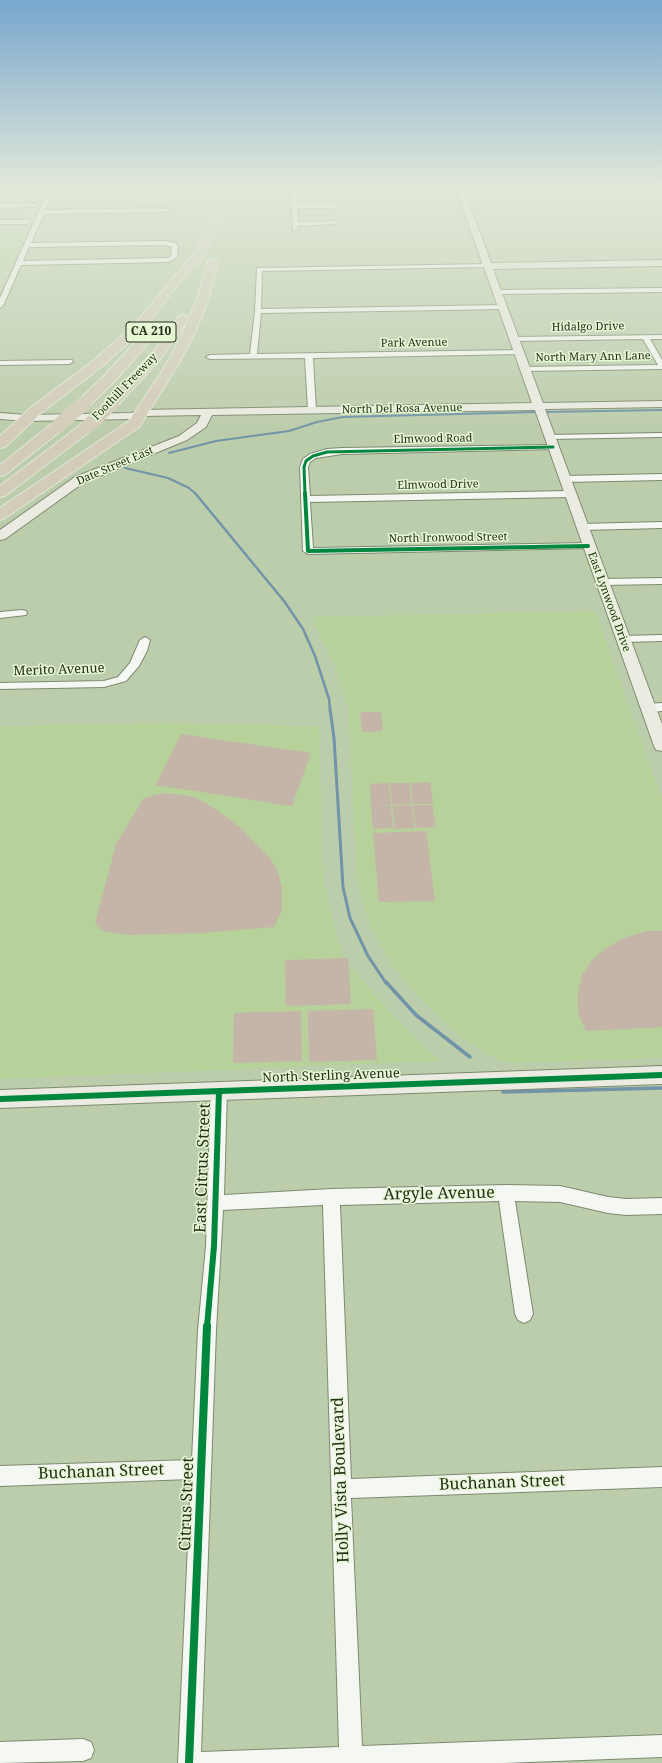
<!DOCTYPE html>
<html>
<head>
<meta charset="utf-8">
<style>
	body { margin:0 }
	canvas { display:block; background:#bccdab }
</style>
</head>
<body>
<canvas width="662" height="1763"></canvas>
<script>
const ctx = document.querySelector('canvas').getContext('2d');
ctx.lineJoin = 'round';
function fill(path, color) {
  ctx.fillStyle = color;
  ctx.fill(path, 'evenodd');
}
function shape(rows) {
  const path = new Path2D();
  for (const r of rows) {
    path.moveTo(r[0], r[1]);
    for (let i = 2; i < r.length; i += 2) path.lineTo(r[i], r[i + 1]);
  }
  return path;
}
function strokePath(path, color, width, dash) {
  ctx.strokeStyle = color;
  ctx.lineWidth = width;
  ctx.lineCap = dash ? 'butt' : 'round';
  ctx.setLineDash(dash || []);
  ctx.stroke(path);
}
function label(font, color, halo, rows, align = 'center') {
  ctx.font = font + ' "Noto Serif",serif';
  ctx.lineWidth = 3;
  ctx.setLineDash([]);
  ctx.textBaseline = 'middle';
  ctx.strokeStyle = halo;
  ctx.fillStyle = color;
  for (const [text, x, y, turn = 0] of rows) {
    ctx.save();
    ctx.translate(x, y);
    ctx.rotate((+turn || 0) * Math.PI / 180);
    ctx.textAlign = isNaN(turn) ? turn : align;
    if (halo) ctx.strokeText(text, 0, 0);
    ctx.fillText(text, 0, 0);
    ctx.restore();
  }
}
const built = shape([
	[411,189,452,189,455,199,414,199],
	[0,236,27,236,10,272,0,272],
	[595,611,662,800,662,1058,509,1063,487,1054,460,1036,421,1000,392,965,371,927,358,886,348,707,337,670,311,617],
	[164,723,319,726,323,878,331,915,344,959,372,992,416,1039,440,1061,0,1079,0,726]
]);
const green = shape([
	[360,712,381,712,383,731,362,732],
	[181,734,311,753,292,806,156,785],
	[430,782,433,804,413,804,411,783],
	[389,783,391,805,371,806,370,784],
	[390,783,409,783,412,804,392,805],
	[165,793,183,795,197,798,215,809,241,828,269,857,277,869,282,888,282,910,274,927,201,933,127,935,103,931,95,924,116,844,144,798],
	[412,805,415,828,395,829,392,806],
	[413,805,432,805,436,827,416,828],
	[371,806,391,806,393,828,373,829],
	[426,831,435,901,379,902,373,833],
	[649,931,662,931,662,1027,586,1031,578,1013,578,994,582,975,592,960,605,949,626,937],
	[348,958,351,1004,286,1006,285,960],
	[373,1009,377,1060,309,1062,308,1011],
	[301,1011,302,1061,233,1063,234,1013]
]);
const streamFar3 = shape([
	[544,412,662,410],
	[169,453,216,441,289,431,317,422,343,417,538,412],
	[125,468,168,478,189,488,196,494]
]);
const streamFar2 = shape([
	[195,493,284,601,303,629,315,656,329,699,330,710]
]);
const streamFar1 = shape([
	[330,709,334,738,343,887,350,918,368,956,386,983]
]);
const stream = shape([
	[386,982,416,1015,470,1057],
	[503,1092,662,1088]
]);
const street = shape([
	[49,189,55,189,45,210,166,208,169,210,166,212,44,214,31,243,166,241,176,243,178,247,177,257,169,262,21,265,3,306,0,308,0,298,49,189],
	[166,245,172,247,171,256,168,258,23,261,29,247,166,245],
	[291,189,334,189,331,191,297,192,297,204,334,204,337,206,334,208,297,208,298,222,335,221,337,222,337,224,298,226,297,230,293,230,291,189],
	[0,204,35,203,38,205,35,207,0,208,0,204],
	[0,220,28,220,31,222,28,224,0,224,0,220],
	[488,264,490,265,490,267,262,271,261,309,503,305,506,307,503,309,261,313,257,354,519,350,522,350,522,354,313,358,316,410,312,412,308,410,305,358,210,359,206,357,210,355,250,354,255,311,257,268,488,264],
	[662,288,662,292,497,294,494,292,497,290,662,288],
	[662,335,662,339,650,339,662,360,662,369,525,371,522,371,522,367,658,365,643,339,514,341,510,339,514,337,662,335],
	[72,360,73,362,69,364,0,365,0,361,72,360],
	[662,433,662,437,550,439,546,437,550,435,662,433],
	[553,445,556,445,556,449,342,454,316,458,310,462,308,467,310,496,570,491,574,494,570,497,310,502,313,548,588,543,593,546,591,548,308,554,303,551,300,467,303,459,310,454,327,449,342,448,553,445],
	[662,474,662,480,565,482,561,479,565,476,662,474],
	[662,522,662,528,582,530,577,527,582,524,662,522],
	[662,578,662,584,602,585,597,582,602,579,662,578],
	[22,610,26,611,27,613,26,615,0,618,0,612,22,610],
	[662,635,662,641,623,642,618,639,623,636,662,635],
	[145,637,150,640,147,651,139,666,126,681,104,687,0,689,0,683,104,681,118,677,130,663,140,640,145,637],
	[662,703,662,711,648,712,642,708,648,704,662,703],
	[219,1084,224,1086,227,1091,224,1195,331,1189,506,1185,560,1186,608,1197,626,1199,662,1198,662,1214,626,1215,608,1213,560,1202,515,1201,533,1314,530,1320,524,1323,518,1320,515,1314,499,1201,340,1205,351,1479,662,1467,662,1487,351,1498,362,1746,662,1735,662,1757,503,1763,178,1763,191,1479,0,1486,0,1466,192,1460,198,1330,206,1246,211,1091,214,1086,219,1084],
	[323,1205,339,1747,201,1752,216,1330,223,1210,323,1205],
	[83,1739,91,1742,94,1750,91,1758,83,1761,0,1763,0,1742,83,1739]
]);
const secondary = shape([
	[456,189,464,189,491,263,662,260,662,266,493,269,543,403,662,401,662,407,545,409,662,724,662,751,656,750,654,746,535,410,212,415,206,427,187,440,83,483,5,539,0,540,0,530,75,477,179,436,197,423,201,415,143,416,132,419,27,421,0,419,0,413,27,415,131,413,142,410,532,403,456,189],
	[662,1066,662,1084,0,1108,0,1090,662,1066]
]);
const highway = shape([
	[231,189,240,189,199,263,193,266,186,274,142,331,101,367,40,414,5,447,0,448,0,436,30,408,93,361,134,325,196,251,231,189],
	[213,258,218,261,208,301,193,337,176,368,139,427,5,518,0,520,0,508,129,421,164,368,181,337,196,301,208,261,213,258],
	[183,314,189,318,162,357,117,406,107,406,105,403,107,400,154,351,179,316,183,314],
	[152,327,158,331,156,334,114,382,89,406,79,406,77,403,79,400,104,376,148,328,152,327],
	[58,422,63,423,65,426,63,429,5,475,0,476,0,465,53,423,58,422],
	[88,422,93,423,95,426,93,429,5,496,0,497,0,486,83,423,88,422]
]);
const highwayBridge = shape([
	[58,426,84,403],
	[88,426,112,403]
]);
const cyclewayFar3 = shape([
	[305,494,304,467,306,461,313,456,327,452,553,447]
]);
const cyclewayFar2 = shape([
	[305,493,308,551,588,546]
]);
const cyclewayFar1 = shape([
	[0,1099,662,1075],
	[207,1327,214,1246,219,1091]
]);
const cycleway = shape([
	[189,1763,207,1326]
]);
const farStreetnames = [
	["Hidalgo Drive",588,327,-1],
	["Park Avenue",414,343,-1],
	["North Mary Ann Lane",593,357,-1],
	["Foothill Freeway",125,387,-46],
	["North Del Rosa Avenue",402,409,-1],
	["Elmwood Road",433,439,-1],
	["Date Street East",115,466,-23],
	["Elmwood Drive",438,485,-1],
	["North Ironwood Street",448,538,-1],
	["East Lynwood Drive",609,602,70]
];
const shields = [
	[151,332,50]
];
const shieldNames = [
	["CA 210",151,332]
];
const streetNames = [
	["Merito Avenue",59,670,-2],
	["North Sterling Avenue",331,1076,-2]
];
const nearStreetnames = [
	["East Citrus Street",203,1168,-88],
	["Argyle Avenue",439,1194,-1],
	["Buchanan Street",101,1472,-2],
	["Holly Vista Boulevard",341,1480,-92],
	["Buchanan Street",502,1483,-2],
	["Citrus Street",187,1504,-88]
];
fill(built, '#b7d19b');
fill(green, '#c5b5a9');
strokePath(streamFar3, '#7194a8', 2);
strokePath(streamFar2, '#7194a8', 2.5);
strokePath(streamFar1, '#7194a8', 3);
strokePath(stream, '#7194a8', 3.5);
strokePath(street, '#7e8a70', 2);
strokePath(secondary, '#7e8a70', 2);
strokePath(highway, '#e1e8d9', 2);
fill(street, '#f5f8f2');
fill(secondary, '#ebebe1');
fill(highway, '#d3ccb9');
strokePath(highwayBridge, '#e1e8d9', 14, []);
strokePath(highwayBridge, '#d3ccb9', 14);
strokePath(cyclewayFar3, '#00873e', 3);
strokePath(cyclewayFar2, '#00873e', 4);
strokePath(cyclewayFar1, '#00873e', 6);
strokePath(cycleway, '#00873e', 8);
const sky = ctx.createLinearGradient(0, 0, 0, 435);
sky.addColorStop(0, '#78a7ce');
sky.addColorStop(0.43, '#e1e8d9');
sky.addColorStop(1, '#e1e8d900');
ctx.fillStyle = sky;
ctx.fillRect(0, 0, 662, 435);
label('11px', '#232f16', '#e7f8d7', farStreetnames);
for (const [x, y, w] of shields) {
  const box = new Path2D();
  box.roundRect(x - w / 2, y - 10, w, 20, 3);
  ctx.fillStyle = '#e7f8d7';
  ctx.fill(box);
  strokePath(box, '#232f16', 1);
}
label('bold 12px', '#232f16', null, shieldNames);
label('13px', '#232f16', '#e7f8d7', streetNames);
label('16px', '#232f16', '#e7f8d7', nearStreetnames);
</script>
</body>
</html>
